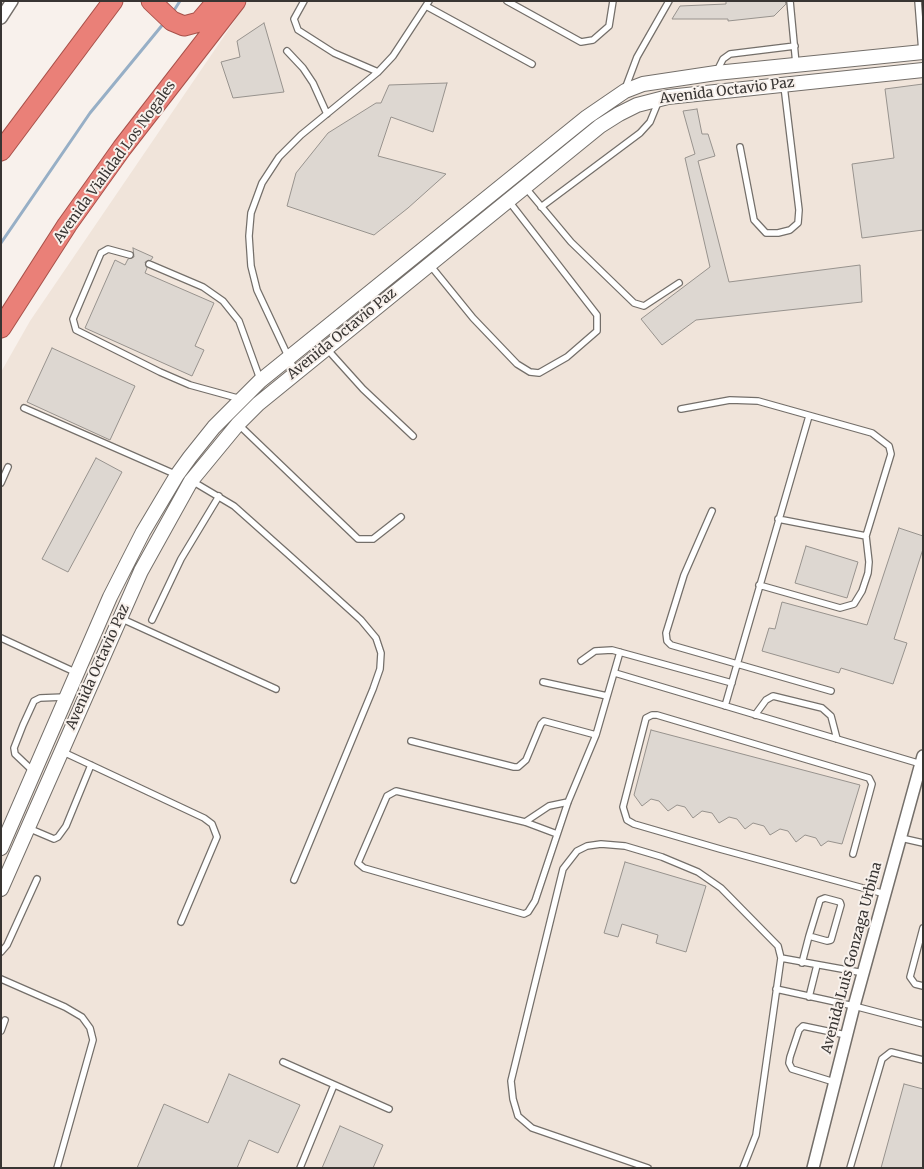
<!DOCTYPE html>
<html>
<head>
<meta charset="utf-8">
<style>
	body { margin:0 }
	#map { position:relative; width:924px; height:1169px; overflow:hidden; background:#f8f1ec; font-family:Merriweather,serif }
	canvas { display:block }
	.frame { position:absolute; inset:0; border:2px solid #383533; pointer-events:none }
</style>
</head>
<body>
<div id="map">
<canvas width="924" height="1169"></canvas>
<div class="frame"></div>
</div>
<script>
const ctx = document.querySelector('canvas').getContext('2d');
ctx.lineJoin = 'round';
function fill(path, color) {
  ctx.fillStyle = color;
  ctx.fill(path, 'evenodd');
}
function shape(rows) {
  const path = new Path2D();
  for (const r of rows) {
    path.moveTo(r[0], r[1]);
    for (let i = 2; i < r.length; i += 2) path.lineTo(r[i], r[i + 1]);
  }
  return path;
}
function strokePath(path, color, width, dash) {
  ctx.strokeStyle = color;
  ctx.lineWidth = width;
  ctx.lineCap = dash ? 'butt' : 'round';
  ctx.setLineDash(dash || []);
  ctx.stroke(path);
}
function label(font, color, halo, rows, align = 'center') {
  ctx.font = font + ' Merriweather,serif';
  ctx.lineWidth = 4;
  ctx.setLineDash([]);
  ctx.textBaseline = 'middle';
  ctx.strokeStyle = halo;
  ctx.fillStyle = color;
  for (const [text, x, y, turn = 0] of rows) {
    ctx.save();
    ctx.translate(x, y);
    ctx.rotate((+turn || 0) * Math.PI / 180);
    ctx.textAlign = isNaN(turn) ? turn : align;
    if (halo) ctx.strokeText(text, 0, 0);
    ctx.fillText(text, 0, 0);
    ctx.restore();
  }
}
const built = shape([
	[248,1,923,1,923,1168,1,1168,1,372,30,321]
]);
const stream = shape([
	[173,12,180,1],
	[1,243,90,113,164,23]
]);
const building = shape([
	[726,1,785,1,786,4,774,16,728,21,728,19,672,19,680,6,726,4,726,1],
	[264,23,284,92,233,98,221,62,240,57,237,41,264,23],
	[447,83,433,132,391,117,378,156,446,174,408,208,374,235,287,206,296,173,328,133,376,103,381,103,389,85,447,83],
	[923,84,923,230,862,238,852,164,894,158,885,89,923,84],
	[697,109,702,134,708,134,715,156,698,161,729,282,860,265,862,302,696,320,662,345,641,319,710,267,685,158,695,154,683,111,697,109],
	[133,248,153,257,151,260,145,262,147,268,145,273,214,303,195,346,204,350,192,376,85,328,115,260,125,265,128,259,134,257,133,248],
	[52,348,135,386,110,440,27,402,52,348],
	[96,458,122,472,68,572,42,559,96,458],
	[899,528,923,536,923,549,894,639,907,643,893,684,841,668,839,673,762,651,769,628,775,629,782,602,867,625,899,528],
	[806,546,858,562,847,598,795,583,806,546],
	[651,730,860,785,842,844,828,841,821,846,816,838,805,835,796,842,788,831,780,829,770,835,764,826,753,823,745,829,737,819,729,817,719,823,712,813,702,811,693,818,685,807,677,805,668,811,659,801,651,799,642,806,634,795,651,730],
	[625,862,706,886,686,952,656,943,658,935,622,924,618,937,604,933,625,862],
	[229,1074,300,1105,278,1153,249,1140,237,1168,137,1168,164,1104,208,1123,229,1074],
	[904,1084,923,1089,923,1168,881,1168,904,1084],
	[340,1126,383,1145,373,1168,322,1168,340,1126]
]);
const service = shape([
	[304,1,294,19,298,30,334,53,378,72],
	[507,1,581,42,593,40,609,26,613,1],
	[790,1,796,64],
	[918,1,922,52],
	[426,6,532,64],
	[287,51,303,68,313,83,327,114],
	[717,71,723,59,730,54,795,46],
	[625,89,637,57,669,1],
	[740,147,754,220,766,233,778,233,790,230,798,223,799,210,784,86],
	[525,187,571,242,634,303,644,306,679,283],
	[541,207,640,133,650,122,659,100],
	[130,255,108,249,101,253,73,319,76,330,160,372,190,385,241,399],
	[149,264,203,287,223,301,239,321,260,379],
	[430,265,473,318,517,364,530,372,539,373,567,357,597,331,597,315,508,200],
	[327,349,363,389,413,436],
	[295,371,257,290,251,266,249,236,251,213,262,183,279,157,301,135,378,72,393,56,429,1],
	[24,408,177,475],
	[681,409,730,400,758,401,872,433,889,446,891,454,866,536,869,562,868,573,862,591,854,604,840,608,759,585],
	[238,424,358,539,373,539,401,517],
	[192,481,234,506,289,555,361,620,376,638,381,653,380,669,373,689,294,880],
	[1,483,8,467],
	[712,511,684,575,666,633,667,641,671,645,831,691],
	[778,519,866,536],
	[120,618,276,689],
	[152,620,181,559,219,496],
	[1,638,77,673],
	[581,661,595,651,612,650,732,683],
	[615,673,921,764],
	[543,682,607,696],
	[725,706,809,416],
	[755,715,766,700,773,696,822,708,831,716,837,739],
	[411,741,514,767,518,767,526,760,541,724,544,721,596,735],
	[61,751,204,818,212,824,217,837,181,922],
	[34,772,15,754,14,748,23,725,34,701,40,698,65,697],
	[525,822,549,806,568,802],
	[28,828,54,839,58,837,66,826,91,765],
	[557,834,525,822,396,791,387,796,358,863,364,868,524,914,528,912,535,901,568,802,596,735,620,652],
	[901,838,923,843],
	[853,854,872,784,869,778,657,715,652,715,646,718,623,807,627,820,634,824,720,849,885,894],
	[923,928,910,977,915,984,923,986],
	[1,952,7,945,37,879],
	[781,958,864,973],
	[802,963,809,936,820,900,825,898,840,902,841,905,831,940,827,941,809,936],
	[1,979,65,1007,82,1017,90,1028,93,1040,57,1168],
	[776,989,854,1006,923,1024],
	[809,997,817,965],
	[1,1031,5,1020],
	[283,1062,389,1109],
	[834,1082,792,1069,789,1063,790,1057,799,1030,803,1026,846,1035],
	[300,1168,334,1085],
	[648,1168,532,1128,518,1116,513,1099,511,1081,563,869,577,851,587,846,601,844,625,846,662,857,698,872,721,888,778,946,781,958,756,1135,743,1168],
	[850,1168,882,1059,891,1052,923,1060]
]);
const minor = shape([
	[1,18,12,1],
	[813,1168,854,1006,923,756]
]);
const tertiary = shape([
	[1,848,110,597,143,532,177,475,190,457,214,427,260,381,587,117,625,91,643,84,716,73,923,52],
	[1,889,141,571,191,481,238,424,258,404,600,126,619,114,637,105,668,97,923,70]
]);
const trunk = shape([
	[151,1,172,21,184,26,199,22,217,1],
	[1,151,113,1],
	[1,328,67,225,122,148,236,1]
]);
const streetNames = [
	["Avenida Octavio Paz",727,91,-7],
	["Avenida Vialidad Los Nogales",115,162,-54],
	["Avenida Octavio Paz",342,334,-39],
	["Avenida Octavio Paz",98,667,-66],
	["Avenida Luis Gonzaga Urbina",852,958,-75]
];
fill(built, '#f0e4da');
strokePath(stream, '#97afc6', 3);
fill(building, '#ddd7d1');
strokePath(building, '#98938e', 1);
strokePath(service, '#746f6a', 8);
strokePath(minor, '#746f6a', 14);
strokePath(tertiary, '#746f6a', 16);
strokePath(trunk, '#a8514a', 21);
strokePath(service, '#fff', 5.5);
strokePath(minor, '#fff', 11);
strokePath(tertiary, '#fff', 14);
strokePath(trunk, '#ea8078', 19);
label('14px', '#383533', '#f8f1ec', streetNames);
</script>
</body>
</html>
